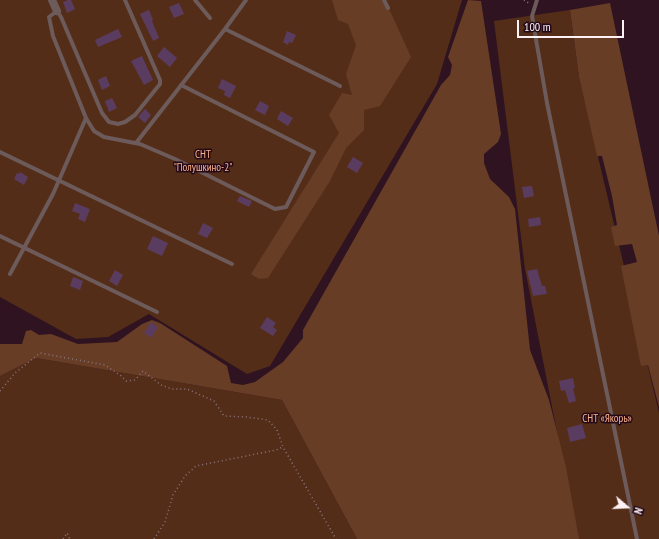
<!DOCTYPE html>
<html>
<head>
<meta charset="utf-8">
<style>
	body { margin:0 }
	#map { position:relative; width:659px; height:539px; overflow:hidden; background:#2f1321; font-family:"PT Sans Narrow",sans-serif }
	canvas { display:block }
	.north { position:absolute; left:607px; top:487px; width:40px; height:40px; -webkit-text-stroke:3px #240a18; paint-order:stroke; rotate:109deg; font-size:11px; font-weight:700; line-height:16px; text-align:center; color:#fdf1f6 }
	.north::after { content:''; display:block; margin:auto; width:14px; height:18px; background:#fdf1f6; clip-path:polygon(50% 0,100% 100%,50% 72%,0 100%) }
	.scale { position:absolute; left:517px; top:20px; width:107px; height:18px; box-sizing:border-box; border:2px solid #fdf1f6; border-top:0; padding-left:5px; font-size:12px; line-height:14px; white-space:nowrap; color:#fdf1f6; -webkit-text-stroke:3px #240a18; paint-order:stroke }
</style>
</head>
<body>
<div id="map">
<canvas width="659" height="539"></canvas>
<div class="north">N</div>
<div class="scale">100 m</div>
</div>
<script>
const ctx = document.querySelector('canvas').getContext('2d');
ctx.lineJoin = 'round';
function fill(path, color) {
  ctx.fillStyle = color;
  ctx.fill(path, 'evenodd');
}
function shape(rows) {
  const path = new Path2D();
  for (const r of rows) {
    path.moveTo(r[0], r[1]);
    for (let i = 2; i < r.length; i += 2) path.lineTo(r[i], r[i + 1]);
  }
  return path;
}
function strokePath(path, color, width, dash) {
  ctx.strokeStyle = color;
  ctx.lineWidth = width;
  ctx.lineCap = dash ? 'butt' : 'round';
  ctx.setLineDash(dash || []);
  ctx.stroke(path);
}
function label(font, color, halo, rows, align = 'center') {
  ctx.font = font + ' "PT Sans Narrow",sans-serif';
  ctx.lineWidth = 3;
  ctx.setLineDash([]);
  ctx.textBaseline = 'middle';
  ctx.strokeStyle = halo;
  ctx.fillStyle = color;
  for (const [text, x, y, turn = 0] of rows) {
    ctx.save();
    ctx.translate(x, y);
    ctx.rotate((+turn || 0) * Math.PI / 180);
    ctx.textAlign = isNaN(turn) ? turn : align;
    if (halo) ctx.strokeText(text, 0, 0);
    ctx.fillText(text, 0, 0);
    ctx.restore();
  }
}
const green = shape([
	[0,0,462,0,437,84,270,366,247,374,149,314,108,337,76,339,0,297],
	[570,10,579,77,659,413,659,539,578,539,525,269,494,21],
	[36,358,282,400,357,539,0,539,0,376]
]);
const forest = shape([
	[332,0,382,0,391,13,411,57,380,106,364,110,364,130,346,148,330,181,268,278,259,279,251,274,339,133,329,115,342,93,352,95,346,74,356,45,348,24,338,20],
	[468,0,481,1,501,134,498,142,484,154,484,163,490,179,509,197,515,209,530,350,549,400,566,467,579,539,357,539,282,400,36,358,0,376,0,344,22,344,26,331,31,330,39,335,51,334,78,344,117,342,142,324,152,320,160,323,227,366,231,383,243,385,255,382,283,362,303,338,303,330,441,85,450,75,452,65,448,57],
	[610,3,659,236,659,407,648,365,641,366,621,266,637,262,632,244,615,246,611,227,617,225,612,196,602,156,597,156,579,77,570,10]
]);
const building = shape([
	[68,0,71,0,75,9,67,13,63,2],
	[179,3,184,14,174,18,169,7],
	[149,10,153,20,152,21,159,38,153,41,140,14],
	[118,29,122,37,98,47,95,40],
	[287,31,296,35,292,43,289,42,288,45,283,42],
	[164,47,177,58,170,67,157,56],
	[142,56,153,80,144,85,131,61],
	[106,76,110,86,102,90,98,80],
	[222,79,236,86,230,98,224,95,225,91,218,88],
	[112,98,117,108,109,112,105,101],
	[260,101,269,106,265,115,255,110],
	[145,109,151,115,145,123,138,117],
	[281,111,293,118,288,126,277,119],
	[353,157,363,163,357,173,347,167],
	[20,172,28,177,24,185,14,179,17,173,19,174],
	[532,186,534,196,524,198,522,187],
	[240,196,252,201,249,207,237,201],
	[75,203,90,209,85,222,78,219,80,214,72,211],
	[540,217,541,225,529,227,528,219],
	[203,223,213,228,207,238,198,234],
	[153,236,168,243,162,256,147,249],
	[537,269,542,286,545,286,547,294,533,296,527,271],
	[115,270,123,275,117,286,109,281],
	[73,277,83,281,80,290,70,286],
	[267,317,276,323,273,327,277,330,273,336,260,328],
	[151,322,158,327,151,338,144,333],
	[573,378,575,388,573,388,576,401,569,403,565,390,561,391,559,381],
	[582,424,586,438,570,442,567,428]
]);
const path = shape([
	[524,0,530,4],
	[0,391,15,373,40,353,105,365,120,375,126,381,135,380,143,371,161,385,172,389,187,389,214,401,224,416,246,417,268,420,277,430,283,447,336,539],
	[63,539,67,533,70,539],
	[154,539,165,522,173,495,185,476,196,466,276,450,283,447]
]);
const service = shape([
	[125,0,160,80,160,84,135,115,125,122,118,124,109,122,102,113,61,17,57,11,49,17,53,36,86,118,94,131,104,137,140,144,175,159,275,209,286,207,314,152,181,85],
	[195,0,210,18],
	[384,0,388,8],
	[537,0,532,16,547,103,637,539],
	[225,29,340,86],
	[136,143,225,29,246,0],
	[0,152,232,264],
	[0,236,157,312],
	[10,274,53,194,86,118]
]);
const minor = shape([
	[52,0,57,11]
]);
const parkNames = [
	["СНТ",203,155],
	["\"Полушкино-2\"",203,168],
	["СНТ «Якорь»",607,419]
];
fill(green, '#542d18');
fill(forest, '#683d26');
fill(building, '#5b3c61');
strokePath(path, '#8b7680', 1.5, [1, 3]);
strokePath(service, '#6c5b5a', 4);
strokePath(minor, '#6c5b5a', 8);
label('11px', '#fbb28b', '#240a18', parkNames);
</script>
</body>
</html>
